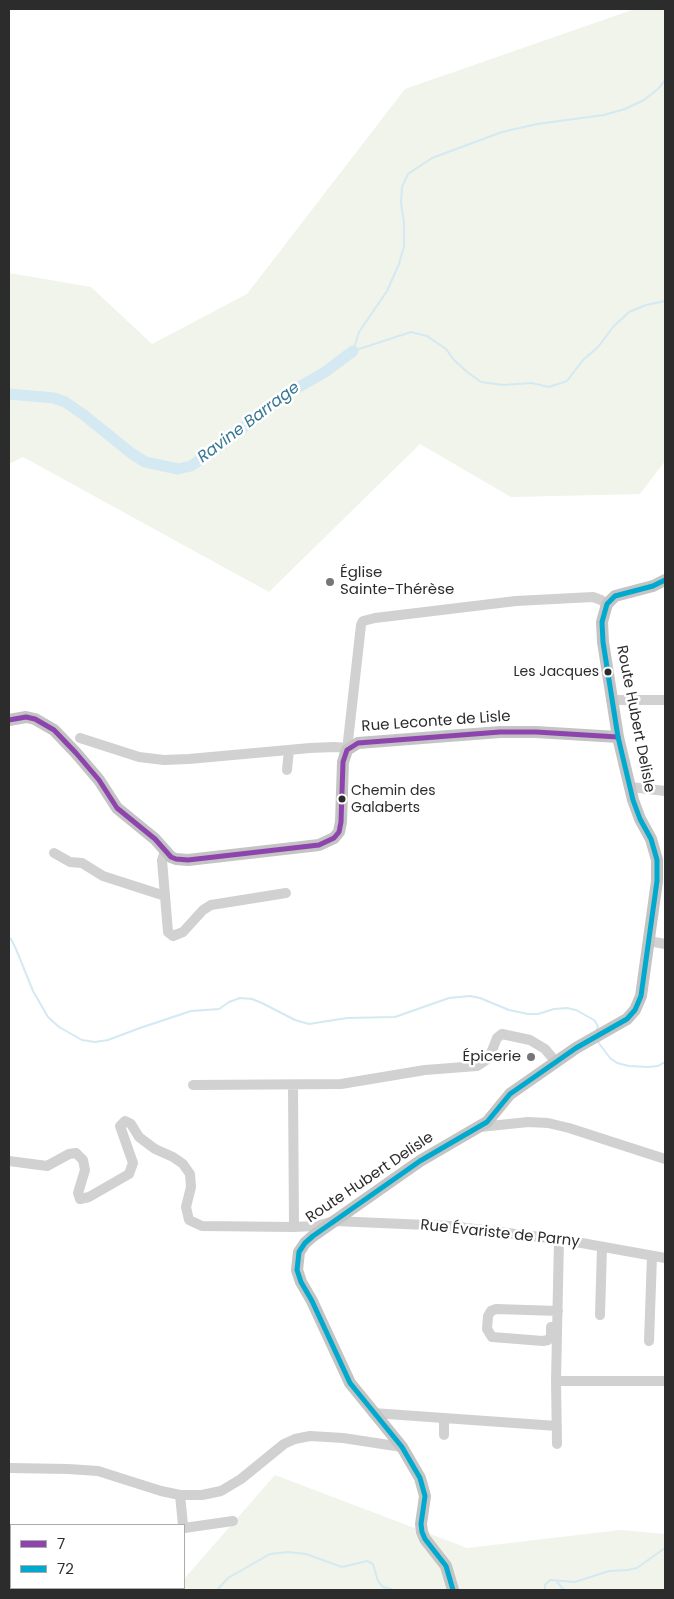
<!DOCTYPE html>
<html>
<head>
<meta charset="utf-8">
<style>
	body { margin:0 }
	#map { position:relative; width:674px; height:1599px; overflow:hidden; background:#fff; font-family:Poppins,sans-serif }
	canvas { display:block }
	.frame { position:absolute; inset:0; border:10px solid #2c2c2c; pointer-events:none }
	.legend { position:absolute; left:10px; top:1524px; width:175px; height:65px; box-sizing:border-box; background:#fff; border:1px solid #ababab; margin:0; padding:6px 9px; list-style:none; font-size:15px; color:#2c2c2c }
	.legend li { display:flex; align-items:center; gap:10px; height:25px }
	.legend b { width:25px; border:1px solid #ababab }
</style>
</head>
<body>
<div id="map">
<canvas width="674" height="1599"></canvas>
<div class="frame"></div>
<ul class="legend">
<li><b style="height:6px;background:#8e44ad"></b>7</li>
<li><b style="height:6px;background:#00a9ce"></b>72</li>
</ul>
</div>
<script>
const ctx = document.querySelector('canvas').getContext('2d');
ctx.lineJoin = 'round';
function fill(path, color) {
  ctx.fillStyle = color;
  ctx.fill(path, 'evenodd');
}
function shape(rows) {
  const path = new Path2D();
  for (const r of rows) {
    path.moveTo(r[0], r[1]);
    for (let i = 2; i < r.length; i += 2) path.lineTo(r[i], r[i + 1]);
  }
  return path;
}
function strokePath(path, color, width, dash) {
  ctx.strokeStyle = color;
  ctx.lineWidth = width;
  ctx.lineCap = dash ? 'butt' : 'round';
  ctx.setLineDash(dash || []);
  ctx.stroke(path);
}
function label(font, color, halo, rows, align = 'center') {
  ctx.font = font + ' Poppins,sans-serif';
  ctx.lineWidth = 5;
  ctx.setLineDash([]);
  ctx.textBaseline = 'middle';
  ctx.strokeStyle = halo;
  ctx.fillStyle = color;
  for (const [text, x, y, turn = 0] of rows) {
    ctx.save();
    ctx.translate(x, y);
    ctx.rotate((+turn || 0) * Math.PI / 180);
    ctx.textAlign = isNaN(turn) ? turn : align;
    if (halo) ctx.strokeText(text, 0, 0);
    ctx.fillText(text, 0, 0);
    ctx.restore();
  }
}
const green = shape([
	[635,9,665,9,665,461,640,494,511,497,420,444,269,592,23,457,9,464,9,273,91,287,152,344,247,294,405,89],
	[275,1475,467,1548,620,1530,665,1534,665,1590,174,1590,176,1588,184,1588,184,1579]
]);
const stream = shape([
	[353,351,359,332,387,291,399,264,404,246,404,223,401,203,402,187,408,174,432,158,502,132,537,124,604,115,625,109,644,100,659,88,665,80],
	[353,351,411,332,427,336,446,349,454,360,466,371,481,382,503,385,532,383,549,387,567,381,583,360,598,347,613,327,629,312,646,305,665,301],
	[9,940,11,939,16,949,33,991,48,1017,59,1027,82,1040,95,1042,108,1040,140,1028,191,1011,219,1009,229,1002,240,998,252,999,262,1003,295,1020,309,1024,347,1018,395,1017,449,998,470,996,480,998,509,1010,528,1014,538,1014,554,1009,567,1008,576,1010,594,1020,598,1026,597,1029],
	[598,1042,610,1058,617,1063,629,1066,648,1067,658,1066,665,1062],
	[557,1582,564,1590],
	[217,1590,228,1578,270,1554,288,1552,306,1554,342,1567,367,1561,373,1564,378,1581,383,1587,394,1590],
	[545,1590,545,1585,550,1580,575,1582,609,1571,628,1570,637,1568,665,1548]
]);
const river = shape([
	[9,394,54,398,65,402,84,415,131,453,145,462,178,469,191,466,219,447,280,398,325,372,353,351]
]);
const minor = shape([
	[611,700,665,700],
	[80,738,139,757,164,760,189,759,310,748,334,747,348,748],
	[347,750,361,625,363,621,375,618,516,601,593,597,601,600,607,604],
	[287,770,289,750],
	[631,787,665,791],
	[165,851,162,860,168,932,173,936,183,932,203,910,211,905,286,893],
	[54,853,70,862,82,863,103,876,165,896],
	[649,941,665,944],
	[193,1085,341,1084,425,1070,477,1066,489,1058,497,1038,502,1034,530,1040,545,1049,555,1061],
	[293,1085,294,1227],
	[480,1127,528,1122,548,1123,569,1128,665,1159],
	[9,1161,47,1166,69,1154,76,1153,83,1160,85,1170,78,1193,80,1199,89,1197,129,1174,133,1163,120,1126,125,1121,131,1124,139,1137,155,1149,173,1157,183,1164,190,1174,191,1187,186,1207,189,1220,202,1226,294,1227,316,1226,334,1221,450,1226,565,1240,665,1258],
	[600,1315,602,1247],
	[551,1327,551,1336,548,1340,543,1341,492,1337,487,1329,488,1316,491,1311,496,1309,558,1311],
	[649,1341,652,1256],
	[556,1381,665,1381],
	[373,1413,557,1426],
	[444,1435,444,1418],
	[557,1444,556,1381,559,1239],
	[9,1468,68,1469,98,1471,161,1491,180,1495,202,1495,221,1491,241,1479,284,1444,295,1439,310,1436,343,1438,402,1447],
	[180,1495,183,1525],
	[184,1528,233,1521],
	[9,1553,11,1553]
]);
const major = shape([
	[9,720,26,717,35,719,54,730,76,753,99,780,117,808,155,839,171,857,176,859,188,860,319,845,334,838,339,832,341,822,343,762,347,750,358,743,500,732,536,732,618,737],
	[453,1590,446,1566,425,1539,422,1532,421,1524,425,1496,420,1478,402,1447,350,1383,312,1301,301,1282,297,1270,299,1252,305,1243,313,1236,420,1161,487,1122,510,1094,576,1048,627,1019,635,1010,641,996,657,881,657,860,651,839,640,819,633,800,618,737,603,642,602,622,607,604,615,596,653,586,665,580]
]);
const bus1 = shape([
	[9,720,26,717,35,719,54,730,76,753,99,780,117,808,155,839,171,857,176,859,188,860,319,845,334,838,339,832,341,822,343,762,347,750,358,743,500,732,536,732,618,737]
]);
const bus2 = shape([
	[453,1590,446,1566,425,1539,422,1532,421,1524,425,1496,420,1478,402,1447,350,1383,312,1301,301,1282,297,1270,299,1252,305,1243,313,1236,420,1161,487,1122,510,1094,576,1048,627,1019,635,1010,641,996,657,881,657,860,651,839,640,819,633,800,618,737,603,642,602,622,607,604,615,596,653,586,665,580]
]);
const markers = [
	[330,582,5,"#767676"],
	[608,672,4.5,"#2c2c2c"],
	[342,799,4.5,"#2c2c2c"],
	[531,1057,5,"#767676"]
];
const busNames = [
	["Les Jacques",599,672],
	["Chemin des",351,791,"left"],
	["Galaberts",351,808,"left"]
];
const poiNames = [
	["Église",340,573],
	["Sainte-Thérèse",340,590],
	["Épicerie",521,1057,"right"]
];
const streetNames = [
	["Route Hubert Delisle",635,719,79],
	["Rue Leconte de Lisle",436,722,-4],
	["Route Hubert Delisle",370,1178,-34],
	["Rue Évariste de Parny",500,1234,6]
];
const waterNames = [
	["Ravine Barrage",249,423,-37]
];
fill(green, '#f0f4ea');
strokePath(stream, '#d4e9f2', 2);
strokePath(river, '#d4e9f2', 11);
strokePath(minor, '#d1d1d1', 10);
strokePath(major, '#c4c4c4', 12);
strokePath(bus1, '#8e44ad', 5);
strokePath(bus2, '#00a9ce', 5);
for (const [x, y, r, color] of markers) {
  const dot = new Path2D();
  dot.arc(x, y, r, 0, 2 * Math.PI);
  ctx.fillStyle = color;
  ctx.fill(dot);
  strokePath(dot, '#fff', 2);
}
label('14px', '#2c2c2c', '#fff', busNames, 'right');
label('15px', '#2c2c2c', '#fff', poiNames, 'left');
label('15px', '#2c2c2c', '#fff', streetNames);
label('italic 16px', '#367793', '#fff', waterNames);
</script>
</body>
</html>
